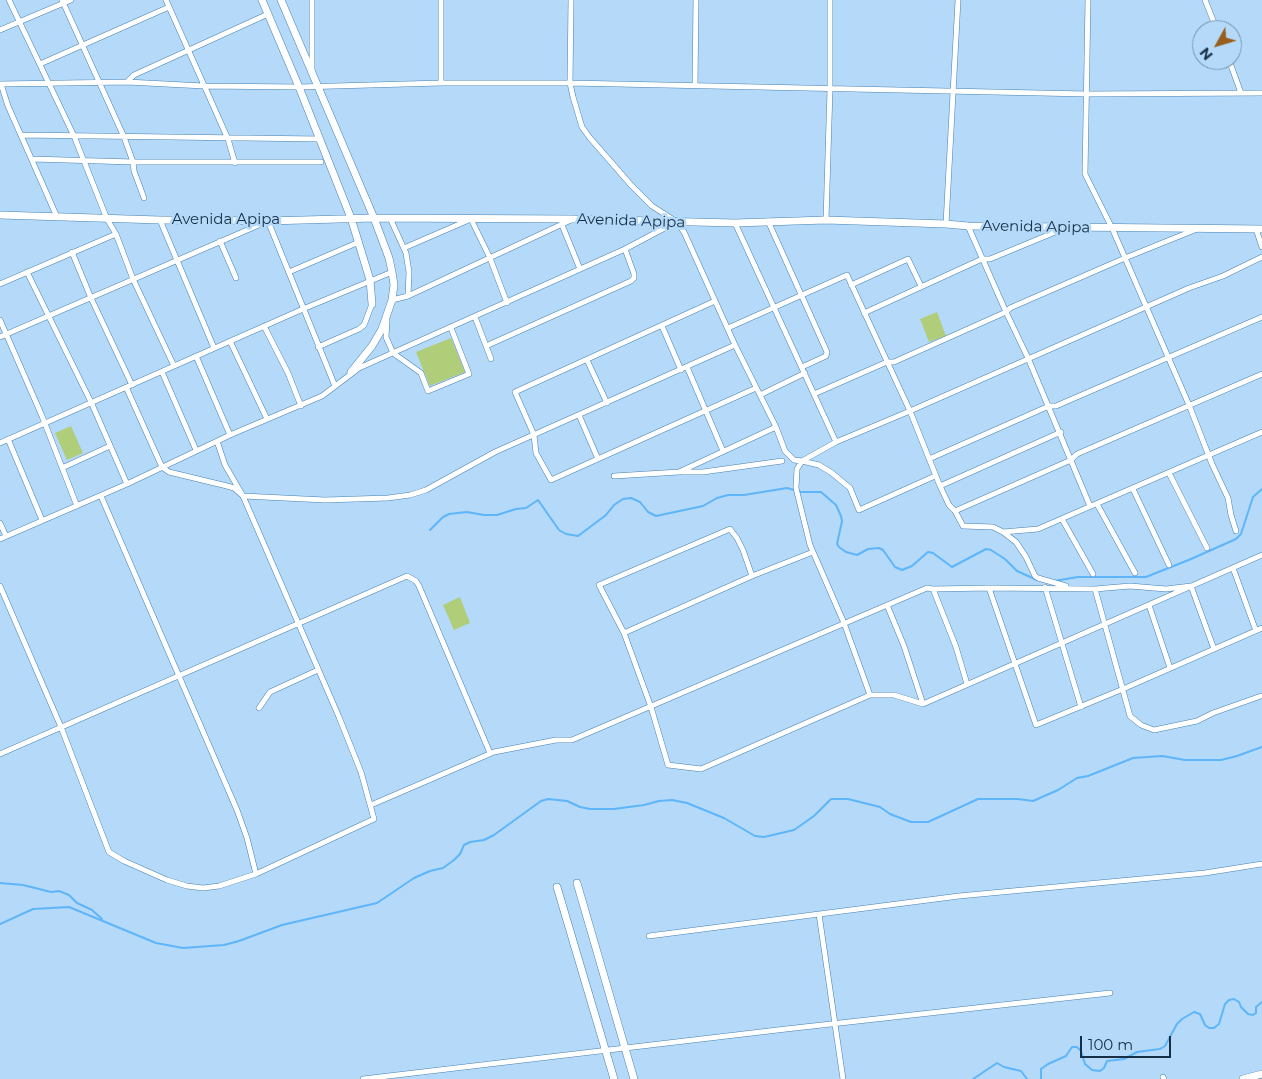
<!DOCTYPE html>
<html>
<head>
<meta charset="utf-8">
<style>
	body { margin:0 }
	#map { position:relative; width:1262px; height:1079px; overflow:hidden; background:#b4d9f9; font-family:Montserrat,sans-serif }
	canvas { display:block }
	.north { position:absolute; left:1192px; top:20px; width:50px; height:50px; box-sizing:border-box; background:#b4d9f9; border:1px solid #7595b1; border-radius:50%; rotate:231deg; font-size:14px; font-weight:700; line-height:20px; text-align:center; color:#162f44 }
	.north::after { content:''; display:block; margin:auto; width:18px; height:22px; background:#995f1d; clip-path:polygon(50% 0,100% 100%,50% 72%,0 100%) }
	.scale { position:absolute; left:1080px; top:1036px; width:91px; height:22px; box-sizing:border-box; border:2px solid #162f44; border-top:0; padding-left:6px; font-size:15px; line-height:18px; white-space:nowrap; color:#162f44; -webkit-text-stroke:4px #b4d9f9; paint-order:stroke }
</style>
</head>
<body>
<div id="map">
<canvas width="1262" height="1079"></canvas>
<div class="north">N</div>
<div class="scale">100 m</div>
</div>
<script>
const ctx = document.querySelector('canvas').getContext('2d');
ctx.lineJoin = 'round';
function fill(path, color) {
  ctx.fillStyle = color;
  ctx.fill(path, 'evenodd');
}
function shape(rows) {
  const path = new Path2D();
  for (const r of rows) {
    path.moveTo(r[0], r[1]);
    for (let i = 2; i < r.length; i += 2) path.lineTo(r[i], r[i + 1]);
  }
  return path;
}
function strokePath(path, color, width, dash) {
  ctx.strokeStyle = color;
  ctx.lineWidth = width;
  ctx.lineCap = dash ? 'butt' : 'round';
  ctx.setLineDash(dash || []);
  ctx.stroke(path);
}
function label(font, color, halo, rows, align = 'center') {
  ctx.font = font + ' Montserrat,sans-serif';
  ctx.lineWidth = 5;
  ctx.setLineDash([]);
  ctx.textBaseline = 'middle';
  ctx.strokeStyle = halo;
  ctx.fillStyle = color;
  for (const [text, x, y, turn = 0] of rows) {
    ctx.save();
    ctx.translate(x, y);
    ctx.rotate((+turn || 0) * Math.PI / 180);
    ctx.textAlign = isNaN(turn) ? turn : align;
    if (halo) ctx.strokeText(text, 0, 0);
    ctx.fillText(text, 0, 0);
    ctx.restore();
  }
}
const green = shape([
	[937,312,946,336,929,342,920,319],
	[451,338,465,372,430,386,416,352],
	[71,426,83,453,67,460,55,433],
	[460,597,470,623,454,630,443,605]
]);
const stream = shape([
	[430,530,443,517,449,514,467,512,484,515,497,515,516,509,526,508,538,500,559,530,566,534,578,536,606,515,614,505,623,499,631,498,640,502,648,512,656,516,703,506,717,498,728,495,744,495,787,488,801,492,821,492,836,505,841,516,842,521,837,544,839,547,846,552,857,555,868,549,879,548,883,550,895,567,902,570,912,566,928,552,933,553,952,567,986,549,991,550,1005,559,1017,571,1037,580],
	[1054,581,1078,577,1146,577,1191,559,1236,539,1241,534,1253,497,1262,489],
	[0,883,23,885,51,892,59,891,69,895,77,903,92,910,102,919],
	[0,924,33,909,69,907,156,943,183,948,224,945,239,941,282,925,377,903,414,878,430,871,443,868,454,860,460,854,464,845,470,842,484,840,494,835,541,801,548,799,567,801,580,807,590,809,614,809,644,805,659,801,672,800,687,803,724,818,755,836,764,837,794,830,814,816,831,799,848,799,880,807,890,814,911,822,928,822,978,799,1018,799,1033,801,1058,790,1077,778,1088,776,1133,758,1162,756,1185,760,1221,760,1237,756,1262,747],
	[973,1079,997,1063,1004,1067,1021,1071,1027,1079],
	[1041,1079,1041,1069,1048,1064,1066,1056,1072,1047,1077,1047,1081,1051,1085,1064,1092,1070,1100,1071,1104,1068,1107,1061,1124,1059,1137,1052,1160,1049,1165,1046,1177,1024,1182,1019,1194,1012,1200,1014,1205,1025,1209,1028,1214,1028,1219,1024,1225,1004,1229,1000,1234,999,1239,1002,1241,1007,1248,1014,1253,1015,1256,1013,1256,1007,1262,1002]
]);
const street = shape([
	[9,0,74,136,107,219,116,234,133,279,174,366],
	[62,0,124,137,133,162,134,171,144,198],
	[166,0,228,139,235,163],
	[312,0,312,69],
	[571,0,570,83,573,97,582,127,590,138,631,185,652,206,677,222,684,232,735,345,776,427,785,451,794,460,802,461,836,442,910,411,1189,288,1223,276,1262,257],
	[1088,0,1085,174,1112,228,1189,405,1212,464,1228,498,1231,515,1236,531],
	[1205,0,1217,30],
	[0,30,71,0],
	[1229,60,1241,93],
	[40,64,169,7],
	[127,82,134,75,268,14],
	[441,83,441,0],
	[0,84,127,82,204,86,299,87,441,83,570,83,1087,94,1262,93],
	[1,84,8,106,57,217],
	[695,86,696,0],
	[21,135,319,139],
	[32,159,133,162,321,162],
	[390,218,406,253,409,272,408,296],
	[160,220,214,348],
	[826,220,830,89,830,0],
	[768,221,827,352,826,356,802,367],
	[735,223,836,442],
	[946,224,958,0],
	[562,225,580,269],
	[968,226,1006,312,1028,358,1090,506],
	[1256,229,1262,247],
	[220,241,236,278],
	[404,248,471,219,490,258,507,303],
	[72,252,91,298,132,385],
	[27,272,91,402,127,484],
	[289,272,359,242],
	[0,284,116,234],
	[851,285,908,259,921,286],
	[392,300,408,296,573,219],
	[715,301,515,392,534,435,536,453,551,480,756,388],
	[864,313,982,259,990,259,1065,228],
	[475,317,491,359],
	[0,320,42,416,77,506],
	[387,320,386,337,393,353,421,373,428,391,469,374,451,328],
	[264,326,288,373,301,406],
	[662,326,681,370],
	[728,328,847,275,910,411,940,486,949,505,955,511,1071,460,1077,454,1262,374],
	[0,337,268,221,335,386],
	[230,341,267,419],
	[486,346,631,281,634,278,634,274,625,249],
	[318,347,359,329,364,325,372,304],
	[196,356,230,435],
	[587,360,607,403],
	[687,367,723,451],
	[162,372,196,450],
	[126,387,162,467,169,472,227,486,234,488,243,496,325,500,388,498,410,495,426,490,495,452,735,345],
	[814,394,887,362,894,362,1006,312,1010,308,1125,258,1197,229],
	[760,395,805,373],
	[579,415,598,459],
	[8,439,42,520],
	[0,443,303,309,392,272],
	[929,459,1049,406,1056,406,1262,317],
	[62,468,110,446],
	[682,472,703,472,782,461],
	[1169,473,1207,548],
	[614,476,679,472,776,427],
	[940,486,1061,432],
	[1133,489,1169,565],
	[101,496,237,810,247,838,256,874],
	[1097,504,1135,573],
	[955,511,963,526,993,527,1003,532,1038,529,1262,432],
	[1062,519,1093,574],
	[0,523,6,536],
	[1003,532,1016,542,1026,557,1035,576,1038,578,1066,586],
	[0,539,127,484,230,435,322,396,359,368,625,249,676,222],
	[1233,568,1256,631],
	[752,576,743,550,737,538,730,529,599,585,624,633,651,707,668,765,701,769,870,695,894,695,923,704,1262,555],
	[0,586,61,727,109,852,124,861,167,880,187,886,203,888,219,886,256,874,374,819,361,772,339,717,243,496,225,465,217,441],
	[1045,587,1081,707],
	[989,588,1095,589,1130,586,1166,589,1191,586,1214,649],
	[933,589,989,588,1036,725,1123,689,1262,628],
	[1095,589,1130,716,1141,725,1154,730,1197,721,1213,713,1261,696],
	[887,605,904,646,923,704],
	[1149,605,1170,668],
	[624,633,752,576,813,552],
	[870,695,844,623,810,545,796,488,797,469,802,461,819,465,832,473,850,488,859,510,935,476],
	[259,708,270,692,318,670],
	[0,754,407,576,416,581,419,586,490,753],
	[371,805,494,752,556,740,572,740,927,588,933,589,956,647,967,684],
	[819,914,843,1079],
	[649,936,959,896,1205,873,1262,864],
	[1163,1077,1164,1079],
	[363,1079,786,1029,1110,993]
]);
const secondary = shape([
	[262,0,299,87,351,218,370,280,372,304],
	[281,0,374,218,389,258,392,272,394,285,392,300,382,329,372,346,351,372],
	[0,215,160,220,268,221,374,218,573,219,735,223,826,220,946,224,968,226,1262,229],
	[577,883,634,1079],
	[557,887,614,1079],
	[1243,1079,1262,1074]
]);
const streetNames = [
	["Avenida Apipa",226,220],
	["Avenida Apipa",631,221,2],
	["Avenida Apipa",1036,227,1]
];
fill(green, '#b0cd7a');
strokePath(stream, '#5fb5f9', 2);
strokePath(street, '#4582b3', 6);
strokePath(secondary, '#4582b3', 8);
strokePath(street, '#fff', 5);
strokePath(secondary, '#fff', 7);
label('15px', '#162f44', '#b4d9f9', streetNames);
</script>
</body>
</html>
